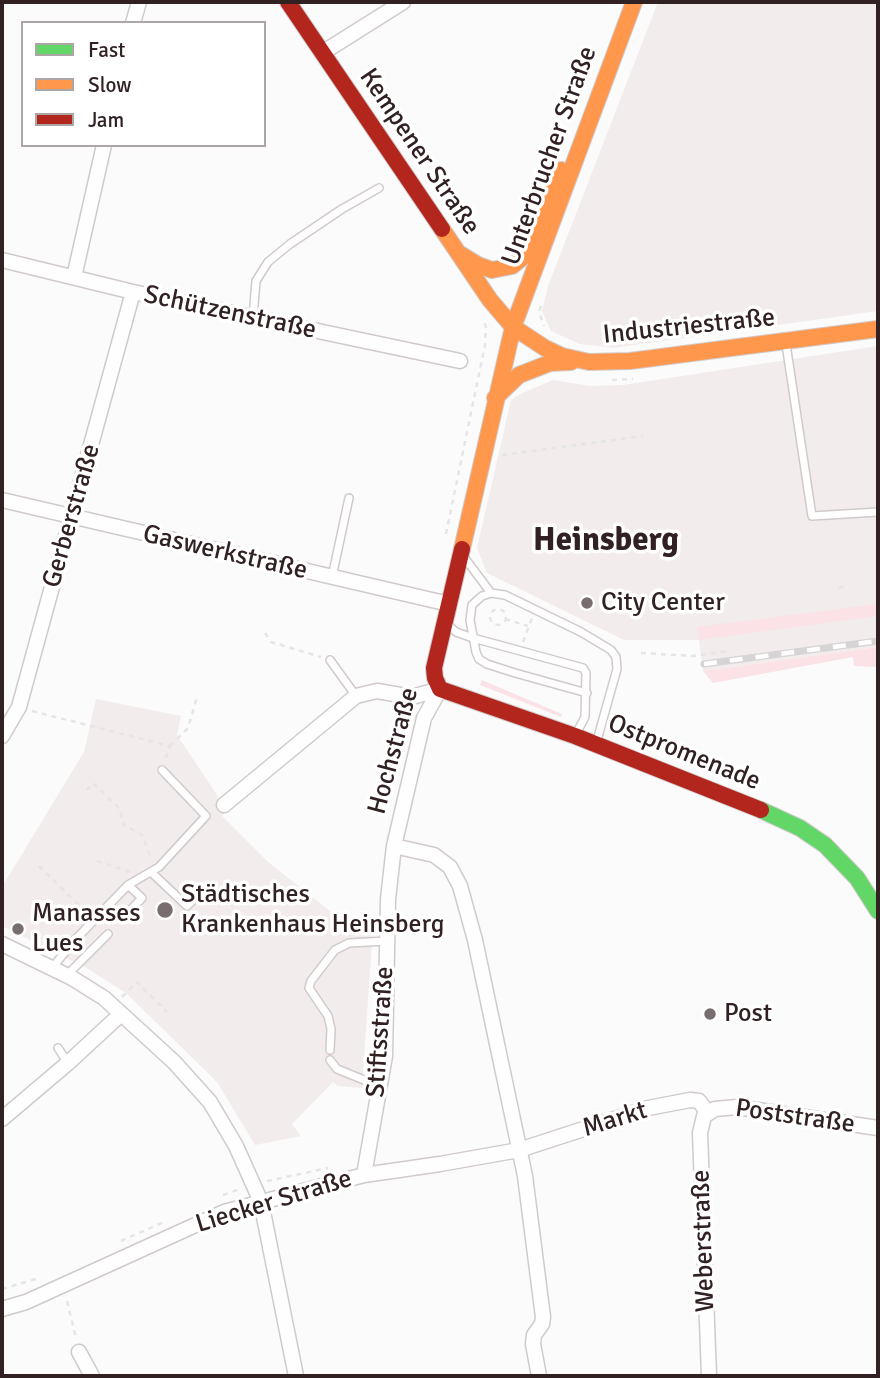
<!DOCTYPE html>
<html>
<head>
<meta charset="utf-8">
<style>
	body { margin:0 }
	#map { position:relative; width:880px; height:1378px; overflow:hidden; background:#fbfbfb; font-family:Signika,sans-serif }
	canvas { display:block }
	.frame { position:absolute; inset:0; border:4px solid #312123; pointer-events:none }
	.legend { position:absolute; left:21px; top:21px; width:245px; height:126px; box-sizing:border-box; background:#fff; border:2px solid #ada6a7; margin:0; padding:9px 12px; list-style:none; font-size:21px; color:#312123 }
	.legend li { display:flex; align-items:center; gap:14px; height:35px }
	.legend b { width:35px; border:2px solid #ada6a7 }
</style>
</head>
<body>
<div id="map">
<canvas width="880" height="1378"></canvas>
<div class="frame"></div>
<ul class="legend">
<li><b style="height:9px;background:#63d668"></b>Fast</li>
<li><b style="height:9px;background:#ff974d"></b>Slow</li>
<li><b style="height:9px;background:#b3261e"></b>Jam</li>
</ul>
</div>
<script>
const ctx = document.querySelector('canvas').getContext('2d');
ctx.lineJoin = 'round';
function fill(path, color) {
  ctx.fillStyle = color;
  ctx.fill(path, 'evenodd');
}
function shape(rows) {
  const path = new Path2D();
  for (const r of rows) {
    if (r.length === 3) {
      path.moveTo(r[0] + r[2], r[1]);
      path.arc(r[0], r[1], r[2], 0, 2 * Math.PI);
      continue;
    }
    path.moveTo(r[0], r[1]);
    for (let i = 2; i < r.length; i += 2) path.lineTo(r[i], r[i + 1]);
  }
  return path;
}
function strokePath(path, color, width, dash) {
  ctx.strokeStyle = color;
  ctx.lineWidth = width;
  ctx.lineCap = dash ? 'butt' : 'round';
  ctx.setLineDash(dash || []);
  ctx.stroke(path);
}
function label(font, color, halo, rows, align = 'center') {
  ctx.font = font + ' Signika,sans-serif';
  ctx.lineWidth = 7;
  ctx.setLineDash([]);
  ctx.textBaseline = 'middle';
  ctx.strokeStyle = halo;
  ctx.fillStyle = color;
  for (const [text, x, y, turn = 0] of rows) {
    ctx.save();
    ctx.translate(x, y);
    ctx.rotate((+turn || 0) * Math.PI / 180);
    ctx.textAlign = isNaN(turn) ? turn : align;
    if (halo) ctx.strokeText(text, 0, 0);
    ctx.fillText(text, 0, 0);
    ctx.restore();
  }
}
const built = shape([
	[658,2,878,2,878,311,613,348,580,344,551,331,542,311,548,286],
	[878,346,878,647,703,671,699,640,624,640,487,573,477,548,511,400,520,394,553,380,590,386,623,385],
	[96,699,181,716,177,735,227,810,222,816,268,862,349,926,373,927,362,1088,338,1086,333,1082,292,1124,301,1136,255,1145,217,1082,126,993,88,969,2,926,2,887,84,752]
]);
const green = shape([
	[878,604,878,616,699,640,697,627],
	[878,647,878,667,854,666,853,657,713,683,703,671],
	[482,680,562,714,561,717,480,685]
]);
const path = shape([
	[556,153,566,131],
	[502,250,506,244,512,241],
	[541,306,539,312,544,326],
	[612,380,633,379],
	[502,455,643,436],
	[446,534,485,345,486,327,484,321],
	[839,588,847,585],
	[498,617,8],
	[505,619,528,626],
	[265,633,271,642,321,657],
	[523,642,532,618],
	[641,653,693,656,728,651],
	[32,711,170,746,165,760],
	[170,746,188,728,197,697],
	[87,790,93,783,119,808,124,825,142,835,151,858],
	[97,861,130,872],
	[39,866,87,913],
	[122,997,137,982,167,1012],
	[267,1181,328,1168],
	[223,1195,240,1189],
	[121,1241,166,1221],
	[2,1289,39,1278],
	[67,1301,76,1338]
]);
const lane = shape([
	[253,317,256,281,268,262,290,244,342,209,379,188],
	[786,344,812,516,878,512],
	[464,557,491,593],
	[332,577,349,498],
	[446,623,456,632,473,638,583,668,586,673,585,717,576,734],
	[330,660,356,696],
	[587,693,515,673,487,664,479,659,476,652,470,620,472,605,482,596,491,593,505,595,581,632,611,650,616,657,617,669,596,744],
	[151,872,187,906,195,898],
	[128,913,142,898,128,885],
	[52,968,74,941,128,885,159,867,206,816,162,770],
	[67,975,108,934],
	[58,1048,68,1063],
	[330,1050,331,1029,328,1016,309,988,311,981,335,950,349,943,387,941],
	[330,1060,337,1069,379,1086]
]);
const street = shape([
	[133,23,139,2],
	[322,53,403,2],
	[2,260,133,292,460,361],
	[74,277,104,145],
	[2,500,449,604],
	[2,736,19,707,133,292],
	[224,805,356,696,377,691,412,697,440,689],
	[394,846,434,855,450,867,460,886,475,940,525,1176,543,1317,542,1324,534,1335,533,1344,539,1376],
	[2,944,72,978,104,998,174,1062,210,1102,236,1146,261,1202,296,1376],
	[2,1119,68,1063,121,1014],
	[364,1175,385,1056,388,899,394,846,424,718,440,689],
	[2,1309,26,1302,224,1212,364,1175,440,1164,519,1150,648,1108,690,1100,699,1101,708,1113],
	[79,1352,92,1376],
	[709,1376,700,1133,704,1116,715,1109,737,1107,878,1128]
]);
const fast = shape([
	[761,810,800,828,825,845,857,878,878,911]
]);
const slow = shape([
	[442,229,490,300,513,327,545,348,562,356,589,362,630,361,878,329],
	[460,254,478,265,492,270,512,266,524,256,553,183,561,170],
	[495,398,519,375,550,363,571,362],
	[462,549,513,327,634,2]
]);
const jam = shape([
	[288,2,442,229],
	[462,549,434,668,435,678,440,689,575,736,761,810]
]);
const rail = shape([
	[704,664,878,641]
]);
const markers = [
	[587,603,7,"#786d6f"],
	[165,910,9,"#786d6f"],
	[18,929,7,"#786d6f"],
	[710,1014,7,"#786d6f"]
];
const streetNames = [
	["Kempener Straße",419,152,56],
	["Unterbrucher Straße",550,156,-70],
	["Schützenstraße",230,313,12],
	["Industriestraße",689,327,-6],
	["Gerberstraße",72,516,-74],
	["Gaswerkstraße",225,553,13],
	["Hochstraße",394,751,-75],
	["Ostpromenade",684,753,22],
	["Stiftsstraße",381,1032,-86],
	["Poststraße",795,1117,8],
	["Markt",615,1120,-17],
	["Liecker Straße",274,1202,-17],
	["Weberstraße",704,1241,-92]
];
const poiNames = [
	["City Center",601,603],
	["Städtisches",181,895],
	["Krankenhaus Heinsberg",181,925],
	["Manasses",32,914],
	["Lues",32,944],
	["Post",724,1014]
];
const districtNames = [
	["Heinsberg",606,541]
];
fill(built, '#f2ecec');
fill(green, '#fae2e6');
strokePath(lane, '#d1cacb', 10);
strokePath(street, '#d1cacb', 17);
strokePath(fast, '#d1cacb', 18);
strokePath(slow, '#d1cacb', 18);
strokePath(jam, '#d1cacb', 18);
strokePath(path, '#e6e5e5', 2.5, [5, 5]);
strokePath(lane, '#fefefe', 7);
strokePath(street, '#fefefe', 14);
strokePath(fast, '#63d668', 16);
strokePath(slow, '#ff974d', 16);
strokePath(jam, '#b3261e', 16);
strokePath(rail, '#d6d4d5', 7);
strokePath(rail, '#fff', 4.5, [13]);
for (const [x, y, r, color] of markers) {
  const dot = new Path2D();
  dot.arc(x, y, r, 0, 2 * Math.PI);
  ctx.fillStyle = color;
  ctx.fill(dot);
  strokePath(dot, '#fff', 2.5);
}
label('26px', '#312123', '#fff', streetNames);
label('26px', '#312123', '#fff', poiNames, 'left');
label('bold 33px', '#312123', '#fff', districtNames);
</script>
</body>
</html>
